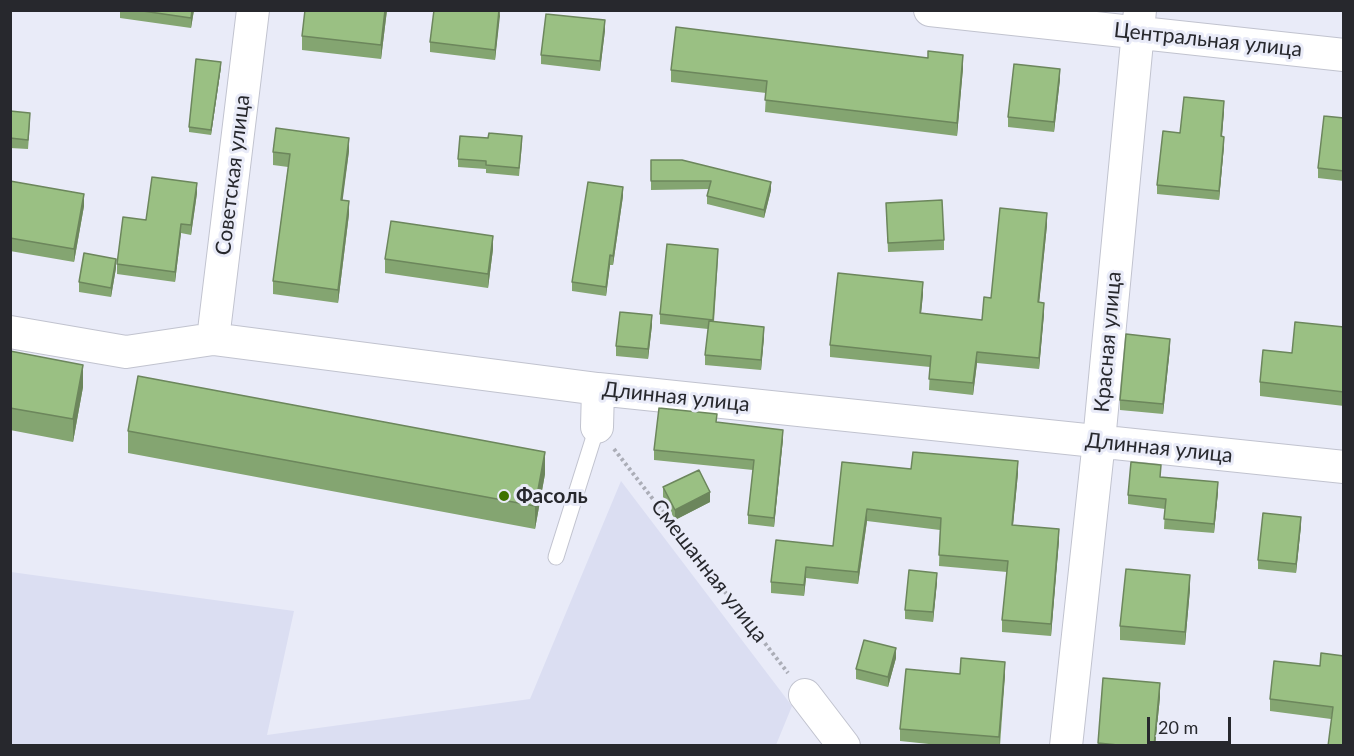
<!DOCTYPE html>
<html>
<head>
<meta charset="utf-8">
<style>
	body { margin:0 }
	#map { position:relative; width:1354px; height:756px; overflow:hidden; background:#e9ebf8; font-family:Lato,sans-serif }
	canvas { display:block }
	.frame { position:absolute; inset:0; border:12px solid #27282d; pointer-events:none }
	.scale { position:absolute; left:1147px; top:717px; width:84px; height:27px; box-sizing:border-box; border:3px solid #27282d; border-top:0; padding-left:8px; font-size:18px; line-height:21px; white-space:nowrap; color:#27282d; -webkit-text-stroke:4px #e9ebf8; paint-order:stroke }
</style>
</head>
<body>
<div id="map">
<canvas width="1354" height="756"></canvas>
<div class="frame"></div>
<div class="scale">20 m</div>
</div>
<script>
const ctx = document.querySelector('canvas').getContext('2d');
ctx.lineJoin = 'round';
function fill(path, color) {
  ctx.fillStyle = color;
  ctx.fill(path, 'evenodd');
}
function shape(rows) {
  const path = new Path2D();
  for (const r of rows) {
    path.moveTo(r[0], r[1]);
    for (let i = 2; i < r.length; i += 2) path.lineTo(r[i], r[i + 1]);
  }
  return path;
}
function strokePath(path, color, width, dash) {
  ctx.strokeStyle = color;
  ctx.lineWidth = width;
  ctx.lineCap = dash ? 'butt' : 'round';
  ctx.setLineDash(dash || []);
  ctx.stroke(path);
}
function label(font, color, halo, rows, align = 'center') {
  ctx.font = font + ' Lato,sans-serif';
  ctx.lineWidth = 6;
  ctx.setLineDash([]);
  ctx.textBaseline = 'middle';
  ctx.strokeStyle = halo;
  ctx.fillStyle = color;
  for (const [text, x, y, turn = 0] of rows) {
    ctx.save();
    ctx.translate(x, y);
    ctx.rotate((+turn || 0) * Math.PI / 180);
    ctx.textAlign = isNaN(turn) ? turn : align;
    if (halo) ctx.strokeText(text, 0, 0);
    ctx.fillText(text, 0, 0);
    ctx.restore();
  }
}
const built = shape([
	[621,481,792,706,776,745,11,745,11,572,294,611,267,735,530,699]
]);
const path = shape([
	[614,449,788,673]
]);
const lane = shape([
	[556,557,597,427]
]);
const street = shape([
	[930,10,1344,55],
	[10,332,126,352,213,339,598,389,1344,467],
	[213,339,253,10],
	[597,427,598,389],
	[805,695,844,746],
	[1066,746,1099,441,1140,10]
]);
const wall = shape([
	[120,10,194,10,191,28,120,18],
	[305,10,387,10,381,59,302,50,302,36],
	[500,10,495,60,430,52,430,42],
	[605,30,600,71,541,64,541,55],
	[221,67,211,135,189,132,189,127],
	[963,68,957,136,765,112,766,93,671,82,671,70],
	[1060,79,1054,132,1008,127,1008,117],
	[10,111,30,123,28,149,10,148],
	[1224,111,1222,137,1224,146,1219,200,1157,194,1157,185,1180,133],
	[1344,118,1344,181,1318,178,1318,168],
	[488,138,522,144,519,176,486,173,486,169,458,167,458,159],
	[349,151,342,200,349,214,338,303,273,294,273,281,288,167,273,165,273,152],
	[651,160,771,190,764,218,707,204,707,196,709,189,651,190],
	[10,181,84,206,74,262,10,251],
	[197,193,191,235,181,233,175,282,117,274,117,264,146,220],
	[623,196,613,265,610,265,606,296,572,291,572,282],
	[886,203,944,240,944,250,888,252],
	[1047,225,1039,303,1044,314,1039,369,977,363,973,395,929,390,930,367,830,357,830,345,923,294,921,313,982,320,991,298],
	[493,249,488,288,385,273,385,259],
	[718,259,714,322,764,337,761,370,705,365,705,355,708,329,660,324,660,314],
	[116,268,111,297,79,292,79,282],
	[652,325,648,359,616,356,616,346],
	[1344,327,1344,406,1260,396,1260,382,1292,353],
	[1170,348,1163,414,1120,410,1120,400],
	[10,351,83,387,73,442,10,430],
	[717,422,783,439,774,527,748,524,748,515,753,470,654,460,654,450],
	[128,431,545,474,535,529,128,453],
	[842,462,911,469,1018,473,1013,525,1059,540,1051,636,1002,632,1002,620,1007,572,939,566,940,530,867,521,858,584,806,578,804,596,771,593,771,582,833,546],
	[1161,477,1218,492,1214,533,1164,529,1165,509,1128,504,1128,495],
	[663,487,710,502,675,520,663,497],
	[1301,526,1296,573,1258,569,1258,560],
	[937,582,933,622,905,619,905,610],
	[1190,589,1185,645,1120,640,1120,626],
	[1344,656,1331,719,1270,711,1270,699,1320,666],
	[896,658,888,687,856,679,856,669],
	[960,674,1005,675,1000,746,948,746,900,741,900,729],
	[1103,678,1160,697,1155,746,1098,746]
]);
const shadedWall = shape([
	[192,10,194,10,191,28,191,18],
	[385,10,387,10,381,59,381,45],
	[499,10,500,16,495,60,495,50],
	[605,20,605,30,600,71,600,61],
	[963,55,963,68,957,136,957,123],
	[221,62,221,67,211,135,211,130],
	[1060,69,1060,79,1054,132,1054,122],
	[1224,101,1224,111,1221,146,1221,136],
	[1224,137,1224,146,1219,200,1219,191],
	[349,138,349,151,341,213,341,200],
	[771,182,771,190,764,218,764,210],
	[197,183,197,193,191,235,191,225],
	[623,187,623,196,613,265,613,256],
	[84,194,84,206,74,262,74,249],
	[349,201,349,214,338,303,338,290],
	[1047,213,1047,225,1038,314,1038,302],
	[181,224,181,233,175,282,175,272],
	[493,236,493,249,488,288,488,274],
	[610,255,610,265,606,296,606,287],
	[116,259,116,268,111,297,111,288],
	[923,282,923,294,920,324,920,313],
	[1044,303,1044,314,1039,369,1039,358],
	[652,315,652,325,648,359,648,349],
	[764,327,764,337,761,370,761,360],
	[1170,339,1170,348,1163,414,1163,404],
	[977,352,977,363,973,395,973,383],
	[83,365,83,387,73,442,73,419],
	[783,430,783,439,774,527,774,518],
	[545,452,545,474,535,529,535,506],
	[1018,461,1018,473,1012,536,1012,525],
	[1218,482,1218,492,1214,533,1214,524],
	[710,492,710,502,675,520,675,510],
	[867,509,867,521,858,584,858,572],
	[1301,517,1301,526,1296,573,1296,564],
	[1059,529,1059,540,1051,636,1051,624],
	[806,567,806,578,804,596,804,585],
	[937,573,937,582,933,622,933,612],
	[1190,575,1190,589,1185,645,1185,632],
	[896,648,896,658,888,687,888,677],
	[1005,662,1005,675,999,746,999,737],
	[1160,683,1160,697,1155,746,1154,746]
]);
const building = shape([
	[136,10,192,10,191,18,136,10],
	[305,10,385,10,381,45,302,36,305,10],
	[434,10,499,10,495,50,430,42,434,10],
	[546,14,605,20,600,61,541,55,546,14],
	[676,27,928,58,928,51,963,55,957,123,765,100,767,81,671,70,676,27],
	[196,59,221,62,211,130,189,127,196,59],
	[1014,64,1060,69,1054,122,1008,117,1014,64],
	[1184,97,1224,101,1221,136,1224,137,1219,191,1157,185,1163,131,1180,133,1184,97],
	[10,111,30,113,28,140,10,138,10,111],
	[1324,116,1344,118,1344,171,1318,168,1324,116],
	[276,128,349,138,341,200,349,201,338,290,273,281,290,154,273,152,276,128],
	[489,133,522,136,519,168,486,165,486,161,458,159,460,136,488,138,489,133],
	[651,160,682,160,771,182,764,210,707,196,711,181,651,181,651,160],
	[152,177,197,183,191,225,181,224,175,272,117,264,123,217,146,220,152,177],
	[10,181,84,194,74,249,10,238,10,181],
	[588,182,623,187,613,256,610,255,606,287,572,282,588,182],
	[942,200,944,240,888,243,886,203,942,200],
	[1000,208,1047,213,1038,302,1044,303,1039,358,977,352,973,383,929,379,931,356,830,345,838,273,923,282,920,313,982,320,984,297,991,298,1000,208],
	[391,221,493,236,488,274,385,259,391,221],
	[667,244,718,249,713,320,660,314,667,244],
	[84,253,116,259,111,288,79,282,84,253],
	[620,312,652,315,648,349,616,346,620,312],
	[709,321,764,327,761,360,705,355,709,321],
	[1295,322,1344,327,1344,392,1260,382,1263,350,1292,353,1295,322],
	[1126,334,1170,339,1163,404,1120,400,1126,334],
	[10,351,83,365,73,419,10,408,10,351],
	[138,376,545,452,535,506,128,431,138,376],
	[659,408,717,414,716,422,783,430,774,518,748,515,754,460,654,450,659,408],
	[913,452,1018,461,1012,525,1059,529,1051,624,1002,620,1008,561,939,555,941,518,867,509,858,572,806,567,804,585,771,582,776,540,833,546,842,462,911,469,913,452],
	[1131,462,1161,465,1160,477,1218,482,1214,524,1164,519,1166,499,1128,495,1131,462],
	[699,470,710,492,675,510,663,487,699,470],
	[1263,513,1301,517,1296,564,1258,560,1263,513],
	[1126,569,1190,575,1185,632,1120,626,1126,569],
	[909,570,937,573,933,612,905,610,909,570],
	[864,640,896,648,888,677,856,669,864,640],
	[1321,653,1344,656,1344,746,1328,746,1333,707,1270,699,1274,661,1320,666,1321,653],
	[961,658,1005,662,999,737,900,729,906,669,960,674,961,658],
	[1103,678,1160,683,1154,746,1128,746,1098,743,1103,678]
]);
const markers = [
	[504,496,6,"#3d7300"]
];
const streetNames = [
	["Центральная улица",1208,40,6],
	["Советская улица",233,175,-83],
	["Красная улица",1108,342,-85],
	["Длинная улица",676,397,6],
	["Длинная улица",1159,448,6],
	["Смешанная улица",709,571,52]
];
const poiNames = [
	["Фасоль",516,496]
];
fill(built, '#dbdef2');
strokePath(lane, '#c1c3cf', 17);
strokePath(street, '#c1c3cf', 34);
strokePath(path, '#abadb7', 4, [3, 3]);
strokePath(lane, '#fff', 15);
strokePath(street, '#fff', 32);
fill(wall, '#84a571');
fill(shadedWall, '#6c865c');
fill(building, '#9ac083');
strokePath(building, '#6c865c', 1.5);
for (const [x, y, r, color] of markers) {
  const dot = new Path2D();
  dot.arc(x, y, r, 0, 2 * Math.PI);
  ctx.fillStyle = color;
  ctx.fill(dot);
  strokePath(dot, '#e9ebf8', 2);
}
label('21px', '#27282d', '#e9ebf8', streetNames);
label('bold 21px', '#27282d', '#e9ebf8', poiNames, 'left');
</script>
</body>
</html>
